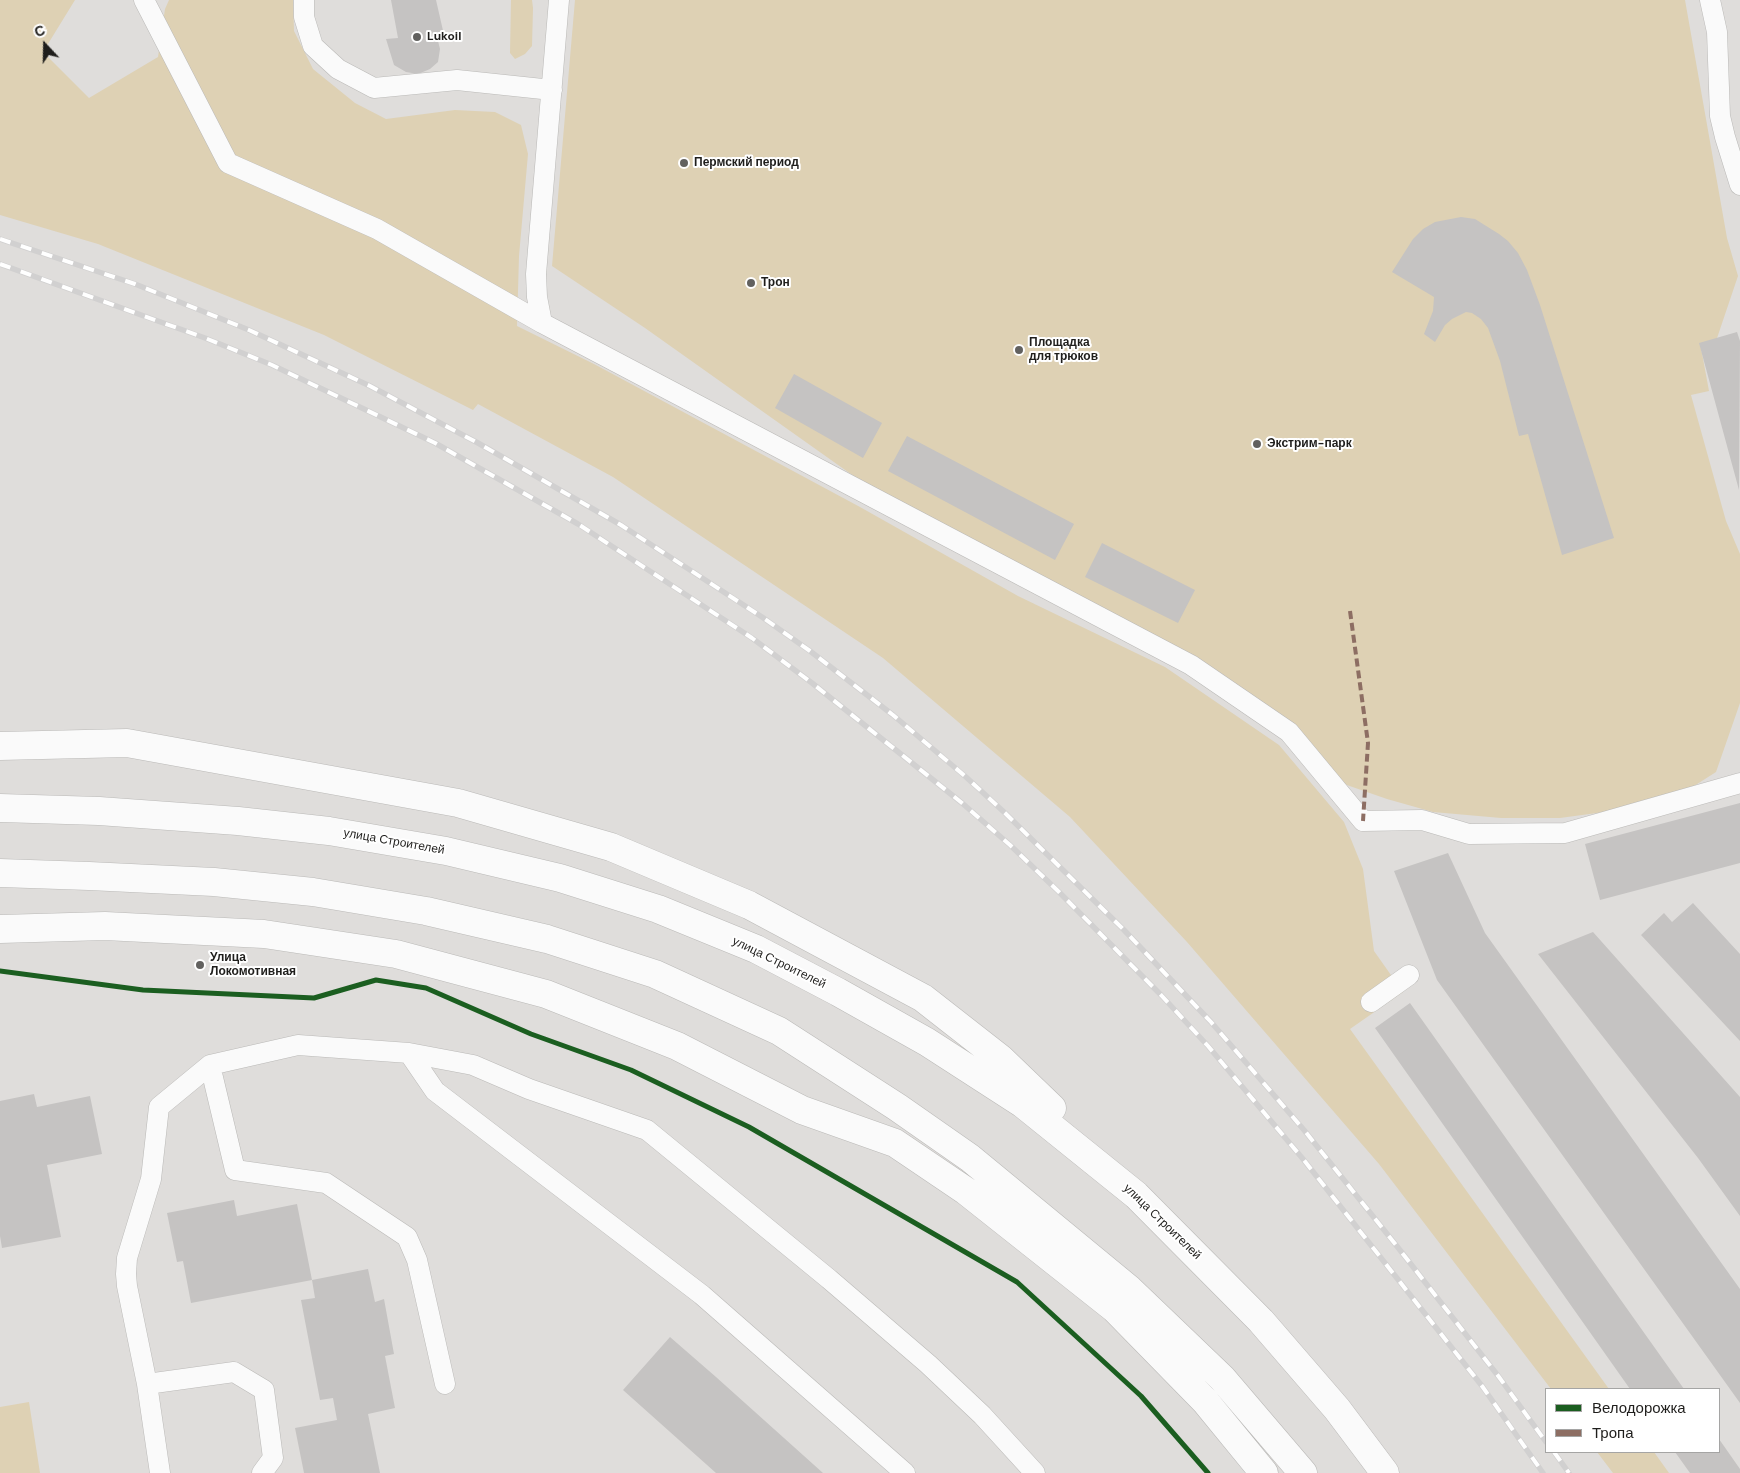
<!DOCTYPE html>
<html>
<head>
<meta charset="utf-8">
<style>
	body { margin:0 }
	#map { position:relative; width:1740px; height:1473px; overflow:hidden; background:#dfdddb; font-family:"DM Sans",sans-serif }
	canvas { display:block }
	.legend { position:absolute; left:1545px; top:1388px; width:175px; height:65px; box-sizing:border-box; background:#fff; border:1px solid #a5a5a4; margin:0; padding:6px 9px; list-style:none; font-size:15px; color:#1f1e1c }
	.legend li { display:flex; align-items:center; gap:10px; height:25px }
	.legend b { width:25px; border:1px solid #a5a5a4 }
	.north { position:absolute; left:20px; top:20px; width:50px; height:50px; -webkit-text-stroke:4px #fff; paint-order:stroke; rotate:339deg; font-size:14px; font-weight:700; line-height:20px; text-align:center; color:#1f1e1c }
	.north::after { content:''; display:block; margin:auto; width:18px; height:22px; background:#1f1e1c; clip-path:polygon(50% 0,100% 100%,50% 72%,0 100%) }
</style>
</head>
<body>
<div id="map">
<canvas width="1740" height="1473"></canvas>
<ul class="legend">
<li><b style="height:6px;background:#1b5e20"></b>Велодорожка</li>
<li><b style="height:6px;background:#8d6e63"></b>Тропа</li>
</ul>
<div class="north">С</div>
</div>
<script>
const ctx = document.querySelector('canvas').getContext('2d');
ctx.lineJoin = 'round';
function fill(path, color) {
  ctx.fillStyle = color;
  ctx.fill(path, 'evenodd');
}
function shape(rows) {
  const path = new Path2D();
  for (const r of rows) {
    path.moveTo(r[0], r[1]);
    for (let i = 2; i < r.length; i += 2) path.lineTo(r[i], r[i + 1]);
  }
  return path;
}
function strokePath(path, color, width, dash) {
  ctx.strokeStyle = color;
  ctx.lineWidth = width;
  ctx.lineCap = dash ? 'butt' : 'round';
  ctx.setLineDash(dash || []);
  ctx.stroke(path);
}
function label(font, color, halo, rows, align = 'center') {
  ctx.font = font + ' "DM Sans",sans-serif';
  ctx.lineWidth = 4;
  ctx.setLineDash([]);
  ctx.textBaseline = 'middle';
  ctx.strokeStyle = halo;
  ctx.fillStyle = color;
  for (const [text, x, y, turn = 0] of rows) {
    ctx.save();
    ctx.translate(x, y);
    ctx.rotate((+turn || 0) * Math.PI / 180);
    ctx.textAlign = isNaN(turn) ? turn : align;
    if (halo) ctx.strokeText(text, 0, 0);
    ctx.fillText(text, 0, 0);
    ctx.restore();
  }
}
const green = shape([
	[0,0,75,0,43,52,89,98,158,57,165,9,169,0,293,0,294,31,313,69,355,103,386,119,455,110,495,112,521,125,528,154,519,256,517,326,594,364,860,507,1018,596,1165,667,1279,745,1344,822,1363,869,1374,951,1403,992,1350,1029,1609,1389,1551,1389,1379,1164,1187,942,1070,817,883,658,613,477,478,404,473,410,324,335,98,244,0,215],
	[511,0,532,0,533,8,532,46,525,54,515,59,510,53],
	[575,0,1685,0,1727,238,1738,276,1715,344,1701,348,1709,391,1691,395,1726,521,1740,554,1740,703,1716,772,1694,786,1619,810,1560,818,1501,818,1433,812,1387,799,1341,783,1295,732,879,494,645,328,552,266],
	[29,1402,40,1473,0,1473,0,1407],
	[1597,1452,1654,1452,1669,1473,1613,1473]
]);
const building = shape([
	[391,0,436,0,444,35,437,37,440,49,438,62,430,69,418,74,406,72,394,65,386,39,398,38],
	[1461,217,1475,219,1499,234,1508,241,1518,253,1527,270,1540,305,1614,538,1562,555,1528,434,1519,436,1500,361,1488,328,1481,319,1472,313,1466,312,1452,319,1445,325,1435,342,1424,334,1433,311,1434,297,1392,272,1413,239,1423,229,1435,222],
	[1737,332,1740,341,1739,490,1699,343],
	[794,374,882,423,863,458,775,408],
	[907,436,1074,524,1055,560,888,471],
	[1102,543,1195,590,1178,623,1085,577],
	[1740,803,1740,863,1600,900,1585,844],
	[1448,853,1485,933,1740,1289,1740,1403,1437,980,1394,871],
	[1693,903,1740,954,1740,1041,1641,935,1664,913,1672,922],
	[1593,932,1740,1097,1740,1216,1698,1158,1538,954],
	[1410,1003,1684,1389,1630,1389,1375,1028],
	[34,1094,37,1107,90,1096,102,1154,47,1165,61,1237,2,1248,0,1236,0,1101],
	[234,1200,237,1216,297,1204,312,1280,191,1303,183,1261,177,1262,167,1213],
	[368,1269,375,1302,384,1299,394,1354,385,1356,395,1408,368,1414,380,1473,304,1473,295,1428,337,1420,333,1398,320,1400,301,1300,315,1298,312,1280],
	[670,1337,716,1377,823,1473,716,1473,623,1390],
	[1719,1439,1740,1469,1740,1473,1690,1473,1675,1452,1719,1452]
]);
const service = shape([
	[144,0,228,163,377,229,542,323],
	[304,0,304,17,313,46,338,69,374,88,457,80,552,90],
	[559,0,536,274,537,297,542,323,1191,665,1289,732,1363,821,1422,820,1469,834,1565,833,1740,783],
	[1710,0,1717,32,1720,116,1725,137,1740,185],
	[1371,1002,1409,975],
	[409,1053,435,1091,702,1295,905,1473],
	[147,1384,234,1372,264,1390,273,1458,262,1473],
	[445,1384,417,1260,407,1237,326,1183,235,1170,210,1065,298,1045,409,1053,473,1065,529,1089,647,1130,829,1279,928,1364,982,1415,1035,1473],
	[160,1473,147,1384,127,1286,126,1274,127,1258,151,1179,159,1107,210,1065]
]);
const secondary = shape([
	[0,746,127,743,458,803,611,847,749,905,923,998,1001,1059,1052,1108],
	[0,808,99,811,238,821,329,831,446,851,560,878,658,909,756,949,838,992,927,1042,1023,1104,1136,1195,1261,1321,1337,1409,1385,1473],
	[0,873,89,876,214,882,313,892,426,911,547,939,655,974,779,1031,897,1107,970,1158,1129,1289,1222,1378,1303,1473],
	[0,929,105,926,264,934,396,954,546,994,677,1046,802,1110,895,1143,966,1191,1115,1309,1205,1401,1264,1473]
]);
const rail = shape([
	[0,239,135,284,249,330,370,386,478,443,621,525,762,617,810,651,893,715,966,777,1005,813,1124,930,1211,1022,1304,1130,1396,1245,1499,1377,1546,1442],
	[0,264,205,338,272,365,435,443,578,524,752,638,812,683,962,803,1010,845,1059,892,1161,995,1208,1046,1303,1159,1482,1386,1543,1473],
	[1554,1452,1569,1473]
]);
const quiet = shape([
	[1350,611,1368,743,1363,821]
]);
const cycleway = shape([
	[0,971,143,990,314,998,376,980,426,988,531,1034,631,1070,749,1127,1017,1282,1141,1396,1208,1473]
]);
const markers = [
	[417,37,5,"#62615f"],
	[684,163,5,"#62615f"],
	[751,283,5,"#62615f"],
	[1019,350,5,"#62615f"],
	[1257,444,5,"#62615f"],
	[200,965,5,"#62615f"]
];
const poiNames = [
	["Lukoil",427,37],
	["Пермский период",694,163],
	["Трон",761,283],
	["Площадка",1029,343],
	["для трюков",1029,357],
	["Экстрим-парк",1267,444],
	["Улица",210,958],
	["Локомотивная",210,972]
];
const streetNames = [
	["улица Строителей",394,842,10],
	["улица Строителей",779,963,26],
	["улица Строителей",1162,1222,44]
];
fill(green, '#ded1b4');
fill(building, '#c5c3c2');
strokePath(service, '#bab9b7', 21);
strokePath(secondary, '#bab9b7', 29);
strokePath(service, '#fafafa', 20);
strokePath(secondary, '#fafafa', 28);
strokePath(rail, '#d1d0d0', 5.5);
strokePath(rail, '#fff', 4, [11]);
strokePath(quiet, '#8d6e63', 4, [8, 4]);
strokePath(cycleway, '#1b5e20', 5);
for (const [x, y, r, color] of markers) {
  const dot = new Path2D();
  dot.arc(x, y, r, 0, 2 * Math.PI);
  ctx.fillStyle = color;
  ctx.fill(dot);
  strokePath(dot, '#fff', 2);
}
label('bold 12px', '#1f1e1c', '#fff', poiNames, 'left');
label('12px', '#1f1e1c', '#fff', streetNames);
</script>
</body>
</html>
